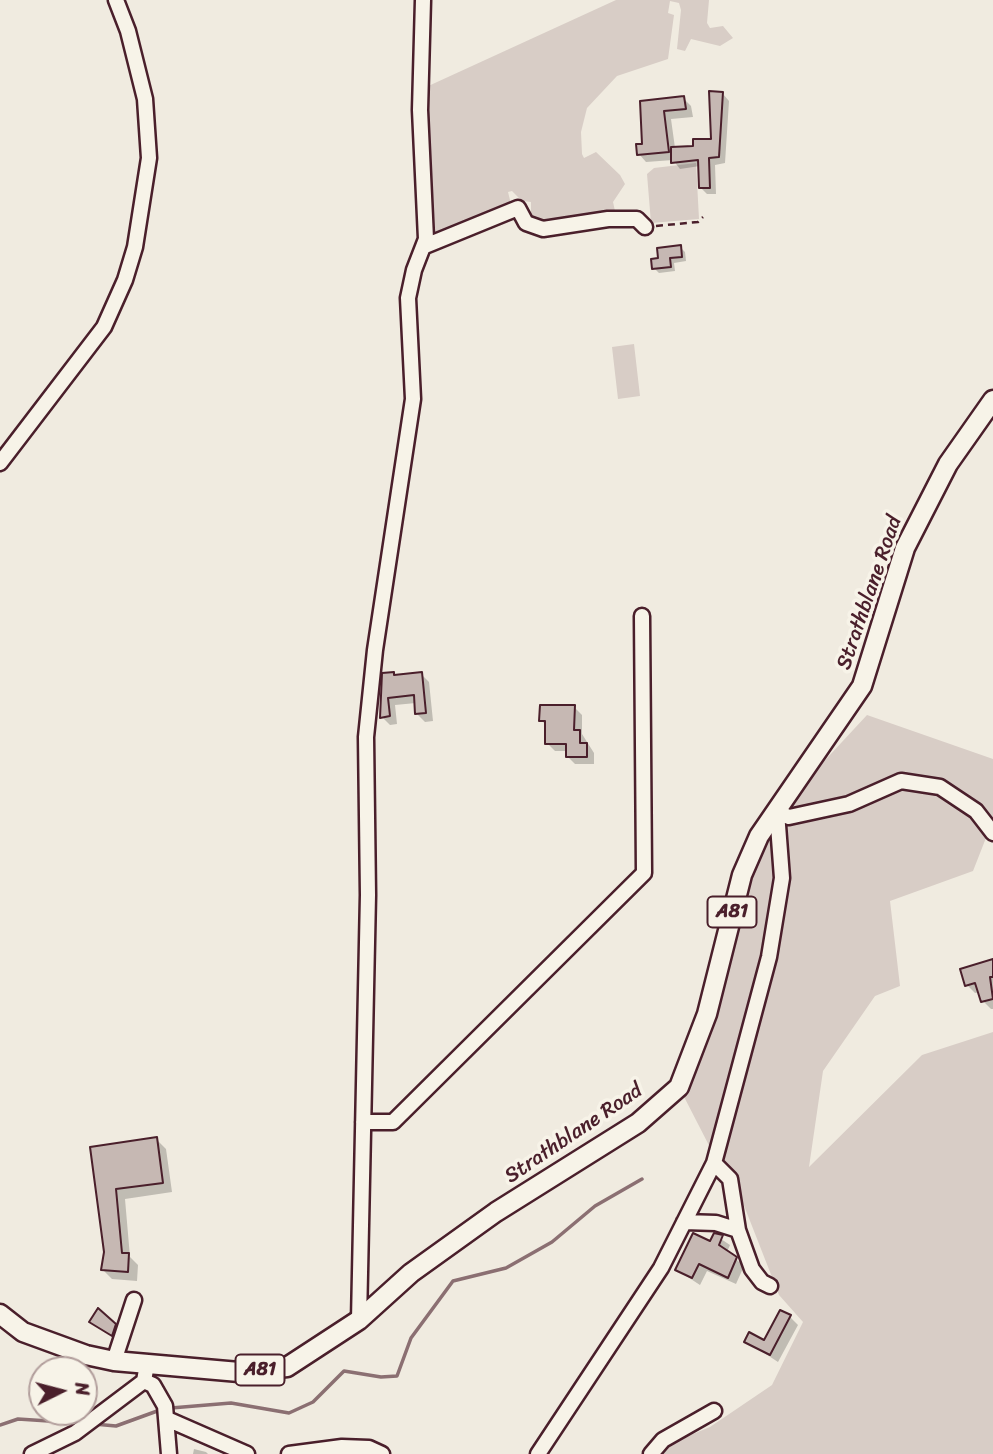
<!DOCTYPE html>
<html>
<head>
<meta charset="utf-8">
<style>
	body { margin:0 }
	#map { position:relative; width:993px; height:1454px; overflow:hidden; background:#f0ebe0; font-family:Sriracha,sans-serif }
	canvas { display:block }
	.north { position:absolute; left:28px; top:1356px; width:70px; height:70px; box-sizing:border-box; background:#f7f3e8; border:2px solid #b29e9c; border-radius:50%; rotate:84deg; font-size:19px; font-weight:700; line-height:28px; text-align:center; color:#4a1f2b }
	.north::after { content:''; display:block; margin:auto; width:24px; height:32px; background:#4a1f2b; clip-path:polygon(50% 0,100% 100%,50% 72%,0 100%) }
</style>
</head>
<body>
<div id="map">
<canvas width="993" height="1454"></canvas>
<div class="north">N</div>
</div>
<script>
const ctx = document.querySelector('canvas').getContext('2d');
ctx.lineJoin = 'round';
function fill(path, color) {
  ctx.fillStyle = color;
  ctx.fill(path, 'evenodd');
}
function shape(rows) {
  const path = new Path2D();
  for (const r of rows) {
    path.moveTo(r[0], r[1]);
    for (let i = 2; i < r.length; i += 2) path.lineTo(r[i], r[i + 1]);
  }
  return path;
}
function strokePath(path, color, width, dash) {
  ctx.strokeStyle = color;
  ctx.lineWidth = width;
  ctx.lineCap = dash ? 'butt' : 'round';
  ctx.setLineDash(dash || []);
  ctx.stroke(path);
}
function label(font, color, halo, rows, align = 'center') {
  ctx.font = font + ' Sriracha,sans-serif';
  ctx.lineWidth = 7;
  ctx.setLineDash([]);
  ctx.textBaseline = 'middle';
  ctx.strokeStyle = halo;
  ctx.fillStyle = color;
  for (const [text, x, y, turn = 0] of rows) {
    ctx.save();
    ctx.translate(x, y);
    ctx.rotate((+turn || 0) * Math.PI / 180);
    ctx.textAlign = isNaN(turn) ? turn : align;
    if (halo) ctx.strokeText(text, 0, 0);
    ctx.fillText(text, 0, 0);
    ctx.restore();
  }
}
const green = shape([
	[616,0,709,0,707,23,710,28,723,26,733,38,720,46,691,39,685,51,677,49,681,10,679,3,670,1,668,13,674,15,668,59,617,76,587,108,581,132,582,154,584,158,596,152,620,175,625,184,613,202,615,211,535,222,525,214,531,212,531,202,522,201,512,191,508,192,511,204,440,234,433,233,424,88],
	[696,163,699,219,651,223,647,174,654,168],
	[634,344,640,396,618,399,612,347],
	[867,715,993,759,993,820,973,871,890,901,900,986,875,996,823,1071,809,1167,922,1055,993,1032,993,1454,644,1454,710,1427,772,1385,803,1322,779,1295,734,1180,717,1161,679,1087,729,920,777,812]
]);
const shadow = shape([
	[723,94,729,101,725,163,715,165,716,194,707,194,701,188,700,166,680,169,673,160,646,162,639,154,644,145,642,102,683,98,691,106,693,117,671,119,675,148,695,148,712,141],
	[680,247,685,252,686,261,674,263,675,271,659,273,654,268],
	[421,674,429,682,433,721,425,722,417,714,416,703,395,705,397,724,390,725,382,717,384,675],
	[574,707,582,715,582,734,594,753,594,764,575,764,567,756,567,751,555,751,547,743,547,726,541,720],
	[993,961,993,1009,991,1009,983,1001,980,992,975,993,967,985],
	[156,1139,166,1149,172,1192,125,1199,130,1257,138,1265,137,1281,112,1279,103,1270,105,1252,92,1148],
	[715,1235,730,1245,727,1252,744,1266,736,1284,707,1271,700,1285,677,1270,710,1243],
	[790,1317,798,1325,778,1362,746,1341,765,1342],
	[115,1325,120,1330,117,1340,97,1326],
	[194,1449,206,1452,208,1454,193,1454]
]);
const stream = shape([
	[171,1408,231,1403,289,1413,313,1402,344,1371,381,1377,397,1376,411,1338,453,1281,506,1268,552,1242,595,1206,642,1179],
	[94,1424,116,1426,160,1410],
	[0,1425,18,1419,79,1423]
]);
const building = shape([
	[709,91,723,92,719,157,709,158,710,188,699,188,698,160,671,163,671,147,693,146,693,139,711,139,709,91],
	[684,96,686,109,664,111,669,152,637,155,636,144,642,144,640,101,684,96],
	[681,245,682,257,670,258,671,267,652,269,651,259,658,258,657,248,681,245],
	[394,672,394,675,422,672,426,713,415,714,414,695,388,698,390,716,380,718,382,673,394,672],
	[540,705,575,705,574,730,580,730,580,743,587,743,587,757,566,757,566,744,545,744,545,721,539,721,540,705],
	[993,959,993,977,990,977,993,999,981,1002,975,983,965,986,960,969,993,959],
	[157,1137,163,1183,116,1189,122,1253,129,1253,128,1272,101,1270,104,1252,90,1147,157,1137],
	[693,1233,710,1241,714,1233,723,1235,719,1245,737,1257,728,1278,699,1264,692,1278,675,1270,693,1233],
	[98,1308,116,1324,112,1336,89,1322,98,1308],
	[780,1310,791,1315,770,1355,744,1342,749,1332,764,1340,780,1310]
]);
const path = shape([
	[656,226,698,222,703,217]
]);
const minor = shape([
	[425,246,518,208,526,223,543,229,608,219,637,219,645,227],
	[0,463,104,327,125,280,135,247,149,158,145,99,128,31,116,0],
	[363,1122,393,1122,644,873,642,616],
	[714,1163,730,1179,738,1230,752,1269,762,1282,770,1286],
	[684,1222,716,1223,738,1230],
	[359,1320,368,895,366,737,375,650,413,399,408,298,414,270,426,239,420,110,423,0],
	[114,1361,134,1300],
	[144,1381,153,1385,165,1406,169,1454],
	[167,1419,247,1454],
	[32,1454,75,1433,144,1381,147,1364],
	[289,1454,342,1447,369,1448,382,1454],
	[538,1454,661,1268,714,1163,769,957,782,878,777,812,789,817,849,804,901,781,940,787,976,811,993,833],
	[651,1454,663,1440,714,1411]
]);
const major = shape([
	[0,1314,23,1332,86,1355,114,1361,239,1372,287,1367,359,1320,411,1273,496,1212,638,1123,679,1087,707,1014,742,875,759,836,862,686,905,548,948,464,993,400]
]);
const shields = [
	[732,912,49],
	[260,1370,49]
];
const shieldNames = [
	["A81",732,912],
	["A81",260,1370]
];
const streetNames = [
	["Strathblane Road",870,593,-71],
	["Strathblane Road",574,1134,-34]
];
fill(green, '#d8cdc6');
fill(shadow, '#0003');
strokePath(stream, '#8b6f72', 3.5);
fill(building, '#c6b8b3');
strokePath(building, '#4a1f2b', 2);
strokePath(minor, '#4a1f2b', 19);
strokePath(major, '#4a1f2b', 23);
strokePath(path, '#4a1f2b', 2.5, [7, 5]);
strokePath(minor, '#f7f3e8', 14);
strokePath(major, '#f7f3e8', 18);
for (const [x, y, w] of shields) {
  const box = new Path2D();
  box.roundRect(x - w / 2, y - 15.5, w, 31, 5);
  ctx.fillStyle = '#f7f3e8';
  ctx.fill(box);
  strokePath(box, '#4a1f2b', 2);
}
label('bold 19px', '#4a1f2b', null, shieldNames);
label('21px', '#4a1f2b', '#f7f3e8', streetNames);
</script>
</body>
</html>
